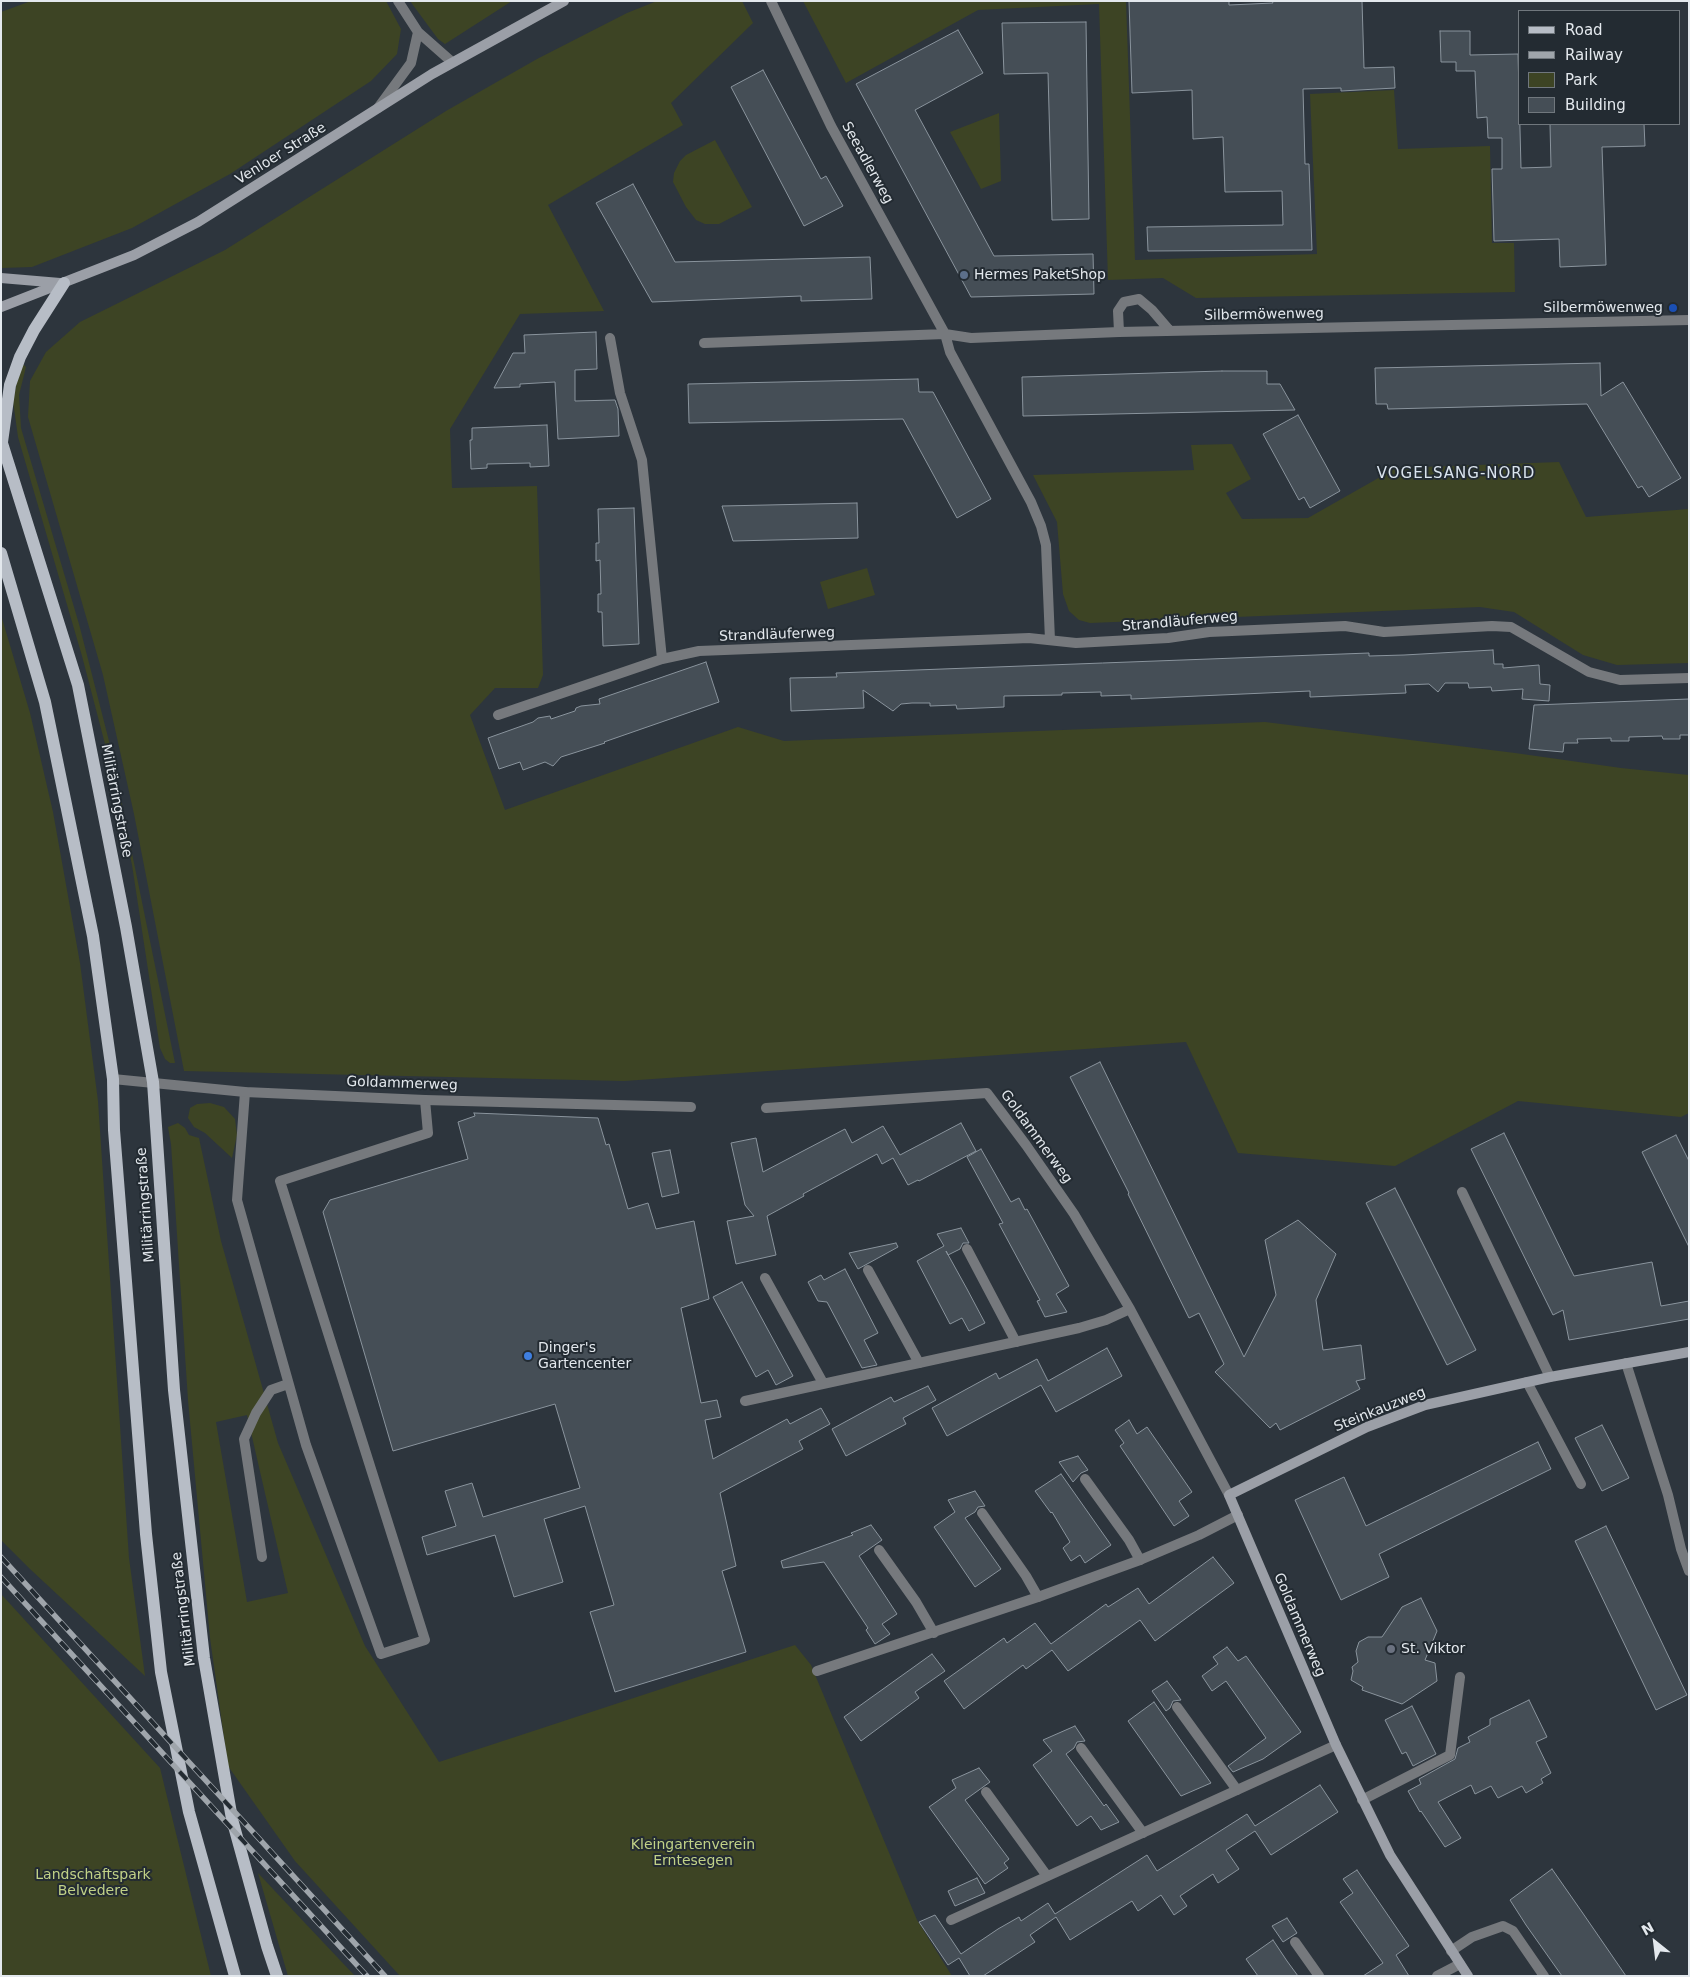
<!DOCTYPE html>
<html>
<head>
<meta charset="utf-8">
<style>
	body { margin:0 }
	#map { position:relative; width:1690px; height:1977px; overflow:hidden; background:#2d353d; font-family:"DejaVu Sans",sans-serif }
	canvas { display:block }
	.frame { position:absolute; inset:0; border:2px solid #e3e8ed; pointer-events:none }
	.legend { position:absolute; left:1518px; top:10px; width:162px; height:115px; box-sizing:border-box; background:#232b32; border:1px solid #70777d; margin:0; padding:6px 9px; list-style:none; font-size:15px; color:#e3e8ed }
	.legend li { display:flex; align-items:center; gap:10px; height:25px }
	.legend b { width:25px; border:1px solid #70777d }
	.north { position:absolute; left:1630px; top:1917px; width:50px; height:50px; -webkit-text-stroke:4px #232b32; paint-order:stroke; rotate:331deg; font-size:14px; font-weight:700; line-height:20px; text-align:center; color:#e3e8ed }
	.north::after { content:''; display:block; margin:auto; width:18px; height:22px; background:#e3e8ed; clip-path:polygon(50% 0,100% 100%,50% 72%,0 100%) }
</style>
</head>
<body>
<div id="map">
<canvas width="1690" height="1977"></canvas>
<div class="frame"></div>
<ul class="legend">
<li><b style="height:6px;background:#b7bdc6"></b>Road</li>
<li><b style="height:6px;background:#9fa5ab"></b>Railway</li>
<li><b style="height:14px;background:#3d4424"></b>Park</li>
<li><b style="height:14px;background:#454e56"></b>Building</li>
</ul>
<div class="north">N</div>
</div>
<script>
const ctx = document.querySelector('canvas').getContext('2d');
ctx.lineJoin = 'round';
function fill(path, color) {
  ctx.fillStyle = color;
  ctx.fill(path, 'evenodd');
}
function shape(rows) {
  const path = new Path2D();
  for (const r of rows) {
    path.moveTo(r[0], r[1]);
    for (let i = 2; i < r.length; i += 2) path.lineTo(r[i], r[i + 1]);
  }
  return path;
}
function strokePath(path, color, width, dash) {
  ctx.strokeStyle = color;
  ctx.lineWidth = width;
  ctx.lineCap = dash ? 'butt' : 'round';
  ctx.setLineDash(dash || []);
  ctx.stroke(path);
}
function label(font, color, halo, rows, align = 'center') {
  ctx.font = font + ' "DejaVu Sans",sans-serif';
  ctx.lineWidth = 4;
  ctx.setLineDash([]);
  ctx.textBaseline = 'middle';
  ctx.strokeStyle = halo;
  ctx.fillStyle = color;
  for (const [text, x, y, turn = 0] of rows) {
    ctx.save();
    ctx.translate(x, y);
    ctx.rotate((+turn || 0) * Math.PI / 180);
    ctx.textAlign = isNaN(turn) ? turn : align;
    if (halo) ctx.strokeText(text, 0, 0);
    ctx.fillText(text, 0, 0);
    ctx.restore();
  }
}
const green = shape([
	[31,1,386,1,401,29,397,54,371,81,230,174,132,228,32,267,2,268,1,12],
	[410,1,512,1,445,44,438,39],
	[657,1,742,1,753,23,671,103,683,125,548,205,604,311,520,314,450,429,452,488,537,486,543,675,538,688,495,688,470,715,505,810,738,727,784,741,1265,722,1515,753,1621,768,1689,775,1689,1113,1681,1117,1518,1101,1395,1166,1238,1153,1186,1042,624,1081,184,1071,134,814,103,675,28,417,30,381,46,352,80,322,225,250,446,111,537,59,627,13],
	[803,1,1126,1,1135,260,1317,254,1310,94,1394,90,1398,149,1490,146,1492,243,1514,243,1515,292,1196,298,1163,278,1108,280,1099,4,978,10,846,83],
	[999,113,1001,181,981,189,950,132],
	[715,140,752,207,719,224,705,224,696,220,686,207,673,182,674,173,680,161,686,155],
	[23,364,26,367,19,395,21,428,79,624,109,741,175,1063,170,1063,165,1059,160,1048,132,865,110,763,82,656,18,437,13,401,17,382],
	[1232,444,1251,479,1226,493,1242,519,1308,518,1396,468,1559,462,1586,517,1689,509,1689,663,1617,665,1583,655,1514,612,1480,607,1090,623,1079,620,1069,611,1063,594,1057,522,1033,475,1194,470,1191,445],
	[867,568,875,595,828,609,820,582],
	[1,615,30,713,53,812,80,963,98,1101,129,1558,145,1676,30,1569,1,1540],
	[210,1103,224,1107,235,1119,237,1135,232,1158,205,1133,194,1127,188,1118,190,1108,197,1104],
	[178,1123,185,1128,189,1135,199,1138,221,1241,278,1443,365,1646,439,1762,795,1645,811,1665,917,1920,952,1976,400,1976,295,1861,228,1766,210,1638,188,1400,171,1144,168,1127],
	[247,1415,288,1593,247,1602,216,1422],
	[1,1594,160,1768,211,1976,1,1976],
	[258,1873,304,1922,355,1976,288,1976]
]);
const building = shape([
	[1129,1,1229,1,1229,5,1273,3,1272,1,1362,1,1364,68,1394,67,1395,88,1341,91,1341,88,1303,89,1305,164,1309,164,1312,250,1148,251,1147,227,1283,225,1282,191,1225,192,1223,137,1193,139,1192,90,1132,93,1129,1],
	[1086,22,1089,219,1052,220,1048,73,1004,74,1002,23,1086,22],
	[958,30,983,73,915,110,994,256,1093,254,1094,294,971,297,856,84,958,30],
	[1440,31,1470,31,1470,55,1518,54,1521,168,1551,167,1550,124,1644,124,1645,146,1602,147,1606,265,1560,267,1559,239,1494,241,1492,169,1502,169,1502,138,1488,138,1487,117,1477,118,1475,71,1456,71,1456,62,1441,62,1440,31],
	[763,70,821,179,826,176,843,206,804,226,731,87,763,70],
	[633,184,675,262,870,257,872,299,801,301,801,296,652,302,596,203,633,184],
	[596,332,597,369,575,370,575,401,615,400,618,409,619,436,558,439,555,382,520,384,520,387,494,388,513,353,525,353,524,335,596,332],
	[1600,363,1601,396,1623,382,1681,478,1649,497,1642,486,1638,488,1587,404,1388,409,1387,404,1376,404,1375,368,1600,363],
	[1222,371,1267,371,1267,384,1280,384,1295,410,1023,416,1022,377,1222,371],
	[918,379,919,392,933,392,991,499,957,518,903,419,689,423,688,384,918,379],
	[1298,415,1340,491,1310,508,1304,497,1299,500,1263,434,1298,415],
	[547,425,549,466,530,467,530,463,487,464,487,468,471,469,470,440,472,440,472,428,547,425],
	[857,503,858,538,733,541,722,506,857,503],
	[634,508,639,644,603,646,602,612,598,612,598,594,601,594,600,560,596,561,596,543,599,543,598,509,634,508],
	[1493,650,1494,664,1503,664,1503,668,1539,665,1540,684,1550,685,1549,701,1522,699,1523,689,1492,691,1491,687,1469,688,1468,683,1445,683,1438,692,1429,684,1405,685,1406,693,1310,697,1310,691,1131,699,1131,695,1101,696,1101,692,1062,693,1062,695,1004,696,1004,707,957,709,956,705,930,706,930,703,912,703,901,704,893,711,863,690,864,708,791,711,790,678,837,677,836,673,1369,653,1369,656,1404,655,1493,650],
	[706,662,719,702,604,742,605,743,561,757,553,766,545,762,523,770,520,762,499,769,488,738,533,722,538,718,550,716,551,719,575,711,576,708,581,706,600,704,599,699,706,662],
	[1689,699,1689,735,1680,735,1680,739,1663,739,1662,736,1629,737,1629,741,1611,741,1611,738,1577,739,1578,743,1564,743,1563,752,1529,749,1534,705,1689,699],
	[1100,1062,1244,1357,1276,1295,1265,1240,1298,1220,1336,1254,1316,1300,1323,1350,1361,1345,1365,1379,1356,1381,1360,1389,1280,1430,1276,1423,1270,1428,1215,1372,1224,1364,1199,1313,1189,1318,1128,1194,1129,1193,1070,1077,1100,1062],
	[474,1113,598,1118,606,1145,609,1144,628,1209,648,1203,656,1229,694,1221,709,1299,681,1308,701,1403,717,1400,721,1417,705,1420,713,1459,787,1419,790,1424,821,1408,830,1424,799,1441,803,1449,720,1493,736,1566,722,1571,746,1652,615,1692,590,1612,614,1605,585,1506,544,1519,563,1582,514,1597,495,1535,427,1555,422,1537,456,1526,445,1491,472,1483,483,1517,580,1488,555,1404,393,1451,323,1212,330,1200,468,1159,458,1122,475,1116,474,1113],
	[961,1123,976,1151,919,1181,918,1180,908,1185,893,1158,882,1164,877,1154,803,1194,804,1196,767,1216,776,1255,736,1264,727,1221,754,1216,745,1205,731,1143,756,1138,763,1172,845,1129,852,1143,883,1126,900,1155,961,1123],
	[1504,1133,1574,1276,1652,1262,1661,1306,1689,1301,1689,1319,1569,1340,1563,1310,1553,1315,1471,1149,1504,1133],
	[1676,1135,1689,1161,1689,1247,1642,1152,1676,1135],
	[981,1149,1011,1202,1019,1198,1025,1210,1027,1209,1069,1286,1056,1294,1067,1312,1045,1317,1037,1301,1040,1300,999,1224,1003,1223,967,1157,981,1149],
	[670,1150,679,1193,662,1197,652,1153,670,1150],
	[1395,1188,1476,1350,1447,1365,1366,1203,1395,1188],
	[961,1228,969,1243,963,1243,960,1249,948,1255,946,1251,967,1289,985,1323,969,1331,962,1318,950,1324,917,1261,944,1246,937,1234,961,1228],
	[896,1243,898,1247,858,1269,849,1253,896,1243],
	[845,1269,878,1333,864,1340,877,1365,862,1368,827,1302,818,1301,808,1282,821,1275,824,1280,845,1269],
	[742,1282,793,1376,776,1385,768,1370,756,1377,713,1297,742,1282],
	[1107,1348,1122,1376,1056,1412,1041,1385,947,1436,932,1408,996,1373,999,1379,1037,1359,1048,1381,1107,1348],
	[928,1386,936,1400,903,1418,906,1424,846,1456,832,1429,891,1397,894,1402,928,1386],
	[1129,1420,1137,1434,1147,1427,1192,1492,1179,1501,1189,1516,1174,1526,1120,1446,1124,1443,1115,1430,1129,1420],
	[1602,1425,1629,1478,1602,1491,1575,1438,1602,1425],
	[1538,1442,1551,1469,1379,1554,1389,1577,1341,1600,1295,1500,1344,1477,1366,1526,1538,1442],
	[1078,1456,1088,1470,1081,1473,1073,1482,1059,1462,1078,1456],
	[1061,1474,1111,1545,1085,1563,1080,1555,1071,1561,1063,1548,1070,1542,1052,1512,1051,1513,1035,1491,1061,1474],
	[975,1491,985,1506,978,1507,975,1512,965,1518,1001,1569,975,1587,934,1527,955,1512,948,1500,975,1491],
	[871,1525,882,1540,859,1556,897,1614,882,1624,890,1634,875,1644,866,1630,868,1628,824,1562,783,1568,781,1561,853,1535,851,1533,871,1525],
	[1606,1526,1687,1695,1656,1710,1575,1541,1606,1526],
	[1213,1557,1234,1583,1155,1641,1140,1620,1068,1671,1052,1650,1026,1669,1023,1665,964,1709,944,1681,1004,1638,1007,1643,1035,1623,1051,1644,1106,1604,1108,1607,1138,1588,1149,1604,1213,1557],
	[1421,1598,1437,1631,1425,1660,1435,1663,1437,1681,1402,1704,1362,1690,1363,1687,1351,1680,1353,1671,1352,1667,1358,1662,1356,1651,1359,1642,1368,1637,1382,1637,1402,1607,1421,1598],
	[1227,1647,1238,1661,1246,1656,1301,1732,1263,1759,1233,1772,1228,1766,1266,1738,1226,1681,1212,1691,1202,1676,1218,1664,1213,1657,1227,1647],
	[932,1654,945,1671,915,1692,919,1698,861,1741,844,1717,932,1654],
	[1167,1681,1181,1700,1173,1701,1170,1708,1166,1711,1152,1691,1167,1681],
	[1529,1700,1547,1737,1536,1742,1551,1773,1541,1779,1543,1783,1526,1793,1522,1786,1498,1798,1491,1786,1475,1794,1471,1785,1438,1802,1461,1838,1445,1847,1421,1811,1420,1812,1408,1791,1421,1784,1419,1779,1455,1759,1458,1748,1470,1742,1468,1737,1490,1725,1490,1719,1529,1700],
	[1154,1702,1184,1745,1211,1783,1181,1796,1128,1721,1154,1702],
	[1412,1706,1436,1754,1413,1766,1406,1752,1402,1754,1385,1720,1412,1706],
	[1075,1726,1085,1741,1077,1742,1074,1748,1066,1754,1104,1806,1106,1804,1119,1822,1101,1830,1091,1816,1077,1826,1033,1765,1052,1751,1043,1740,1075,1726],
	[979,1768,990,1782,965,1800,1009,1859,1004,1863,1008,1868,985,1884,929,1807,956,1788,952,1780,979,1768],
	[1320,1785,1338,1812,1271,1855,1255,1831,1226,1850,1239,1869,1218,1883,1213,1874,1180,1896,1187,1906,1174,1915,1161,1895,1138,1911,1132,1901,1070,1940,1056,1917,1030,1935,1035,1942,983,1976,970,1976,959,1958,948,1965,919,1922,935,1915,961,1954,998,1929,1019,1917,1021,1921,1048,1903,1055,1914,1147,1855,1157,1871,1247,1814,1255,1826,1320,1785],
	[1552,1869,1582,1912,1626,1976,1562,1976,1526,1925,1510,1900,1552,1869],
	[1357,1870,1409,1946,1396,1955,1409,1976,1363,1976,1383,1963,1340,1902,1353,1893,1343,1879,1357,1870],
	[977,1878,985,1893,955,1906,948,1891,977,1878],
	[1287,1918,1297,1933,1283,1942,1272,1926,1287,1918],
	[1273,1940,1287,1961,1298,1976,1258,1976,1246,1959,1273,1940]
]);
const lane = shape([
	[398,1,418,32,452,62],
	[378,108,411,63,418,32],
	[245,1092,237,1200,306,1445,381,1654,425,1640,280,1181,428,1133,425,1100],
	[967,1249,1016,1342],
	[868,1270,919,1363],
	[765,1278,823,1383],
	[1527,1382,1581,1484],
	[1085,1479,1129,1540,1140,1560],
	[982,1513,1026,1576,1038,1597],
	[879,1550,916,1602,934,1633],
	[262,1557,244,1439,256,1413,271,1390,288,1384],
	[1177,1707,1237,1790],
	[1081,1748,1143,1833],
	[986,1792,1047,1876],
	[1362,1800,1450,1755,1460,1677],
	[1295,1942,1319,1976],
	[1451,1951,1472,1937,1503,1926,1513,1931,1544,1976]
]);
const street = shape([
	[771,1,831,126,945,334,950,352,1031,502,1041,526,1046,545,1050,640],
	[1119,332,1118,311,1124,302,1139,299,1152,310,1170,331],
	[610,338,620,393,642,460,662,659],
	[704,343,945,334,971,338,1119,332,1689,320],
	[498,715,662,659,699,651,1029,638,1076,643,1168,638,1209,632,1345,626,1384,632,1492,626,1511,627,1589,672,1620,680,1689,678],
	[113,1079,245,1092,425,1100,691,1107],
	[766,1108,987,1093,1026,1145,1074,1214,1130,1309,1229,1495],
	[1462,1192,1550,1377],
	[1626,1363,1668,1495,1681,1549,1689,1571],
	[745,1401,1079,1328,1106,1320,1130,1309],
	[817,1671,1038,1597,1140,1560,1199,1535,1238,1515],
	[951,1920,1336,1745],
	[1437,1976,1460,1964]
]);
const secondary = shape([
	[1,278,60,283],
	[1,307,134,255,198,222,432,74,564,1],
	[1468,1976,1390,1855,1336,1745,1229,1495,1367,1427,1425,1405,1550,1377,1689,1352]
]);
const primary = shape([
	[1,440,78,685,126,927,153,1082,174,1390,204,1658,232,1819,267,1946,277,1976],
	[2,442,10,385,20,357,34,330,64,283],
	[1,553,45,702,93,936,113,1079,114,1130,146,1534,161,1672,189,1812,235,1976]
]);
const rail = shape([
	[1,1557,385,1976],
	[1,1577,367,1976]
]);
const markers = [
	[964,275,5,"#5c6f8a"],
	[1673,308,5,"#1a4fb4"],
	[528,1356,5,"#3f7fe0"],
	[1391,1649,5,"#6b7280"]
];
const streetNames = [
	["Venloer Straße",281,154,-32],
	["Seeadlerweg",867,163,61],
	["Silbermöwenweg",1264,315,-1],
	["Strandläuferweg",1180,622,-5],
	["Strandläuferweg",777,635,-2],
	["Militärringstraße",116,801,79],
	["Goldammerweg",402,1084,2],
	["Goldammerweg",1036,1137,54],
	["Militärringstraße",146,1205,-94],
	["Steinkauzweg",1380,1410,-22],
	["Militärringstraße",184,1609,-97],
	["Goldammerweg",1299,1625,67]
];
const poiNames = [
	["Hermes PaketShop",974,275],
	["Silbermöwenweg",1663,308,"right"],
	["Dinger's",538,1348],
	["Gartencenter",538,1364],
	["St. Viktor",1401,1649]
];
const parkNames = [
	["Kleingartenverein",693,1845],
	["Erntesegen",693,1861],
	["Landschaftspark",93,1875],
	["Belvedere",93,1891]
];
const neighbourhoodNames = [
	["VOGELSANG-NORD",1456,474]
];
fill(green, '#3d4424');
fill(building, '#454e56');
strokePath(building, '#8a949d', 1);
strokePath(lane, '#76797d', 10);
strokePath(street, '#76797d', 10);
strokePath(secondary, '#9b9fa7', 10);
strokePath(primary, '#b7bdc6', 12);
strokePath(rail, '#9fa5ab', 5.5);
strokePath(rail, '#232b32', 4, [11]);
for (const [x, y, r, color] of markers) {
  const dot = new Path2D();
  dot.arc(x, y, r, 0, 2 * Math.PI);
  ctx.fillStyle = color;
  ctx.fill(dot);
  strokePath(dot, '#232b32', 2);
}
label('14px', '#e3e8ed', '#232b32', streetNames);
label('14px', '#e3e8ed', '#232b32', poiNames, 'left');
label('14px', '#c1d187', '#232b32', parkNames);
ctx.letterSpacing = '1px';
label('15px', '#dae4ee', '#232b32', neighbourhoodNames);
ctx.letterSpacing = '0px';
</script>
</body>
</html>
